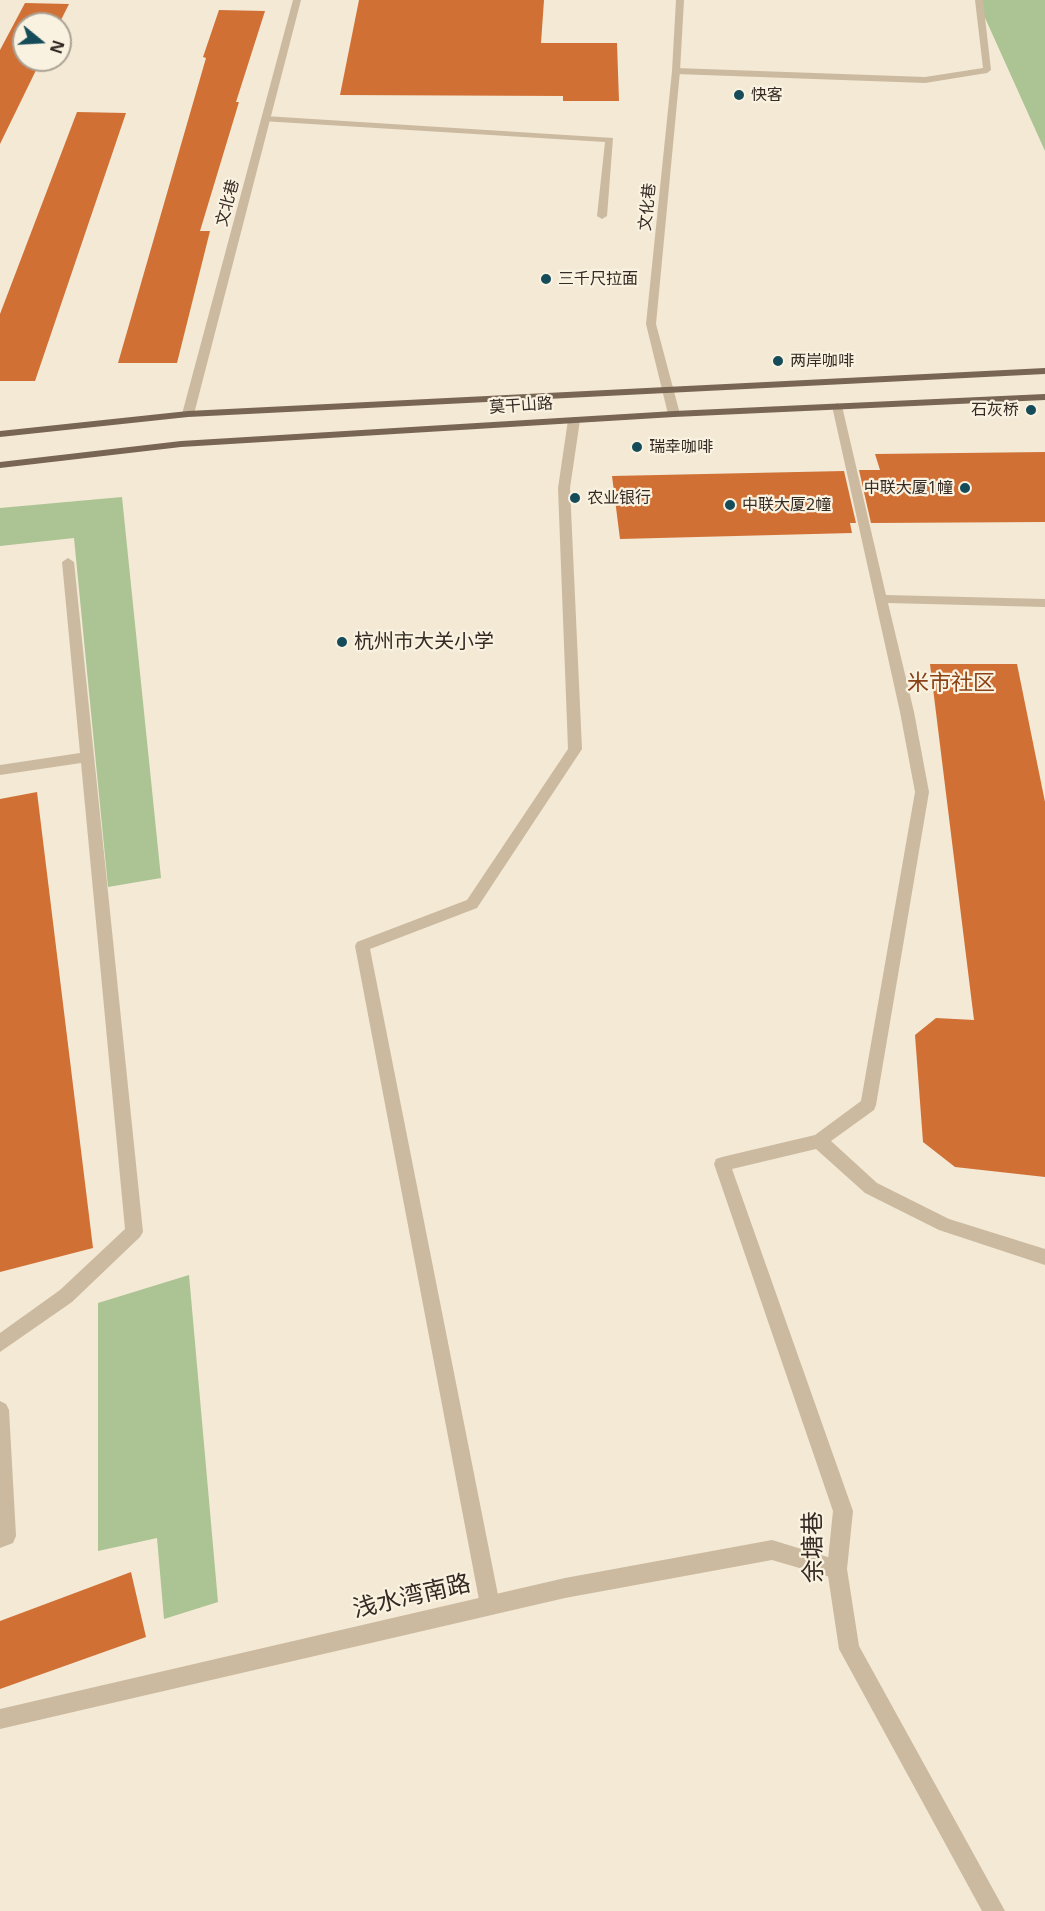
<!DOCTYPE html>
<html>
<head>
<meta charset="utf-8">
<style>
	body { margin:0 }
	#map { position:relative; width:1045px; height:1911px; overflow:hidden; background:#f3e9d5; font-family:"Noto Sans",sans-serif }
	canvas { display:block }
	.north { position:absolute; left:12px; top:12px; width:60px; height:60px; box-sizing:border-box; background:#faf2e1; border:2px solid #aba295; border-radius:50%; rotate:108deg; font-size:16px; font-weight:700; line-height:24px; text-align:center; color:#352b24 }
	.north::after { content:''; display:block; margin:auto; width:21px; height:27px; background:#164c59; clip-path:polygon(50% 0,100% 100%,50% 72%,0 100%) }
</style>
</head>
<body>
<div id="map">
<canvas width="1045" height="1911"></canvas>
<div class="north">N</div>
</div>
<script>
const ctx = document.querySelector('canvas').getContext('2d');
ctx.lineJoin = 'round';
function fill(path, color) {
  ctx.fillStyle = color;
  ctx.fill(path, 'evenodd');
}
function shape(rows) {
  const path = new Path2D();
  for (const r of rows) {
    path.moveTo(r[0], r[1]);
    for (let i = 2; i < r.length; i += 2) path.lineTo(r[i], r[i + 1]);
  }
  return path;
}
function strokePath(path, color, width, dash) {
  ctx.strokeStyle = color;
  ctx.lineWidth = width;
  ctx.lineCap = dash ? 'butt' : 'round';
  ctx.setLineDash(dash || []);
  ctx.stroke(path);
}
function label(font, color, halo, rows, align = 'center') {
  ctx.font = font + ' "Noto Sans","Noto Sans SC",sans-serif';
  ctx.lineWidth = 4.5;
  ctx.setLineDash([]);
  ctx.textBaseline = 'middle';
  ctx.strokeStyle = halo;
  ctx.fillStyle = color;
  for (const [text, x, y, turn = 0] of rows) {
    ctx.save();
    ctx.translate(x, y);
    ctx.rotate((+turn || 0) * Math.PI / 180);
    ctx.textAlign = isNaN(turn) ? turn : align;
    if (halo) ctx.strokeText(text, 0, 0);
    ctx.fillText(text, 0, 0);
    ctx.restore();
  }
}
const green = shape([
	[977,0,1045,0,1045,151],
	[122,497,161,878,108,887,74,538,0,546,0,508],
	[189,1275,218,1602,164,1619,157,1538,98,1551,98,1303]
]);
const building = shape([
	[359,0,544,0,541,43,617,43,619,101,563,101,563,96,340,95],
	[25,3,69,4,59,24,24,24,24,60,41,60,0,144,0,50],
	[219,10,265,11,236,102,239,102,200,231,210,231,177,363,118,363,206,58,203,57],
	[77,112,126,113,35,381,0,381,0,314],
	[1045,452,1045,522,871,523,859,470,880,470,875,454],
	[844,471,856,523,850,523,852,533,620,539,612,476],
	[930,664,1017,664,1045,802,1045,1177,955,1167,923,1142,915,1035,936,1018,974,1020],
	[37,792,93,1248,0,1272,0,799],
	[131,1572,146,1637,0,1689,0,1621]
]);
const lane = shape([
	[975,0,983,0,991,70,987,73,925,83,676,74,672,71,676,68,925,77,983,68,975,0],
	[265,116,613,138,607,216,602,219,597,216,605,142,262,121,262,117,265,116],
	[837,403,842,406,886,595,1045,599,1045,607,888,603,914,712,929,792,876,1105,874,1110,831,1141,877,1183,949,1219,1045,1249,1045,1265,939,1230,865,1193,816,1149,732,1169,853,1511,847,1569,859,1646,1005,1911,982,1911,839,1649,827,1569,833,1511,714,1164,716,1159,722,1157,815,1135,861,1101,915,792,900,712,832,406,837,403],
	[574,417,580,420,570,488,582,749,477,908,370,949,500,1605,497,1612,490,1615,483,1612,480,1605,355,946,357,942,467,900,568,749,558,488,568,420,574,417],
	[68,558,74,562,143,1232,140,1237,72,1302,0,1352,0,1333,60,1290,125,1229,81,763,0,775,0,765,80,753,62,562,68,558],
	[0,1401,6,1404,9,1410,16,1536,13,1543,0,1548,0,1401]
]);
const street = shape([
	[293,0,301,0,194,414,192,416,184,416,182,414,293,0],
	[676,0,684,0,680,71,656,324,680,414,674,417,668,414,646,324,672,71,676,0],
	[772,1540,844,1562,847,1569,844,1576,837,1579,772,1560,565,1598,0,1729,0,1709,565,1578,772,1540]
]);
const primary = shape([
	[1045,368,1045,374,188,417,0,437,0,431,188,411,1045,368],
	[1045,394,1045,400,674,417,181,447,0,468,0,462,181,441,674,411,1045,394]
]);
const markers = [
	[739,95,6,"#164c59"],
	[546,279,6,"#164c59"],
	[778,361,6,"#164c59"],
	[1031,410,6,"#164c59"],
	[637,447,6,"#164c59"],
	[965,488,6,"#164c59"],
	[575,498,6,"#164c59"],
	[730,505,6,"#164c59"],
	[342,642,6,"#164c59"]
];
const farPoinames = [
	["快客",751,95],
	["三千尺拉面",558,279],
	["两岸咖啡",790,361],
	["石灰桥",1019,410,"right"],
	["瑞幸咖啡",649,447],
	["中联大厦1幢",953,488,"right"],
	["农业银行",587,498],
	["中联大厦2幢",742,505]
];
const farStreetnames = [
	["文北巷",228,203,-75],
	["文化巷",648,207,-84],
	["莫干山路",521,406,-4]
];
const poiNames = [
	["杭州市大关小学",354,642]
];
const quarterNames = [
	["米市社区",951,684]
];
const nearStreetnames = [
	["余塘巷",814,1547,-91],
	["浅水湾南路",412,1597,-13]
];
fill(green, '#acc394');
fill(building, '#d17034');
fill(lane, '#cbbaa0');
fill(street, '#cbbaa0');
fill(primary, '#786553');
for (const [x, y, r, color] of markers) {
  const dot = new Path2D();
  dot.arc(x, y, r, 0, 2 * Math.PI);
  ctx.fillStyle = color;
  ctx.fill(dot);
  strokePath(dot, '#faf2e1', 2);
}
label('16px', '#352b24', '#faf2e1', farPoinames, 'left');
label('16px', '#352b24', '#faf2e1', farStreetnames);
label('20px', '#352b24', '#faf2e1', poiNames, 'left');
label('22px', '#8a4216', '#faf2e1', quarterNames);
label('24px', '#352b24', '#faf2e1', nearStreetnames);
</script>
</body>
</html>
